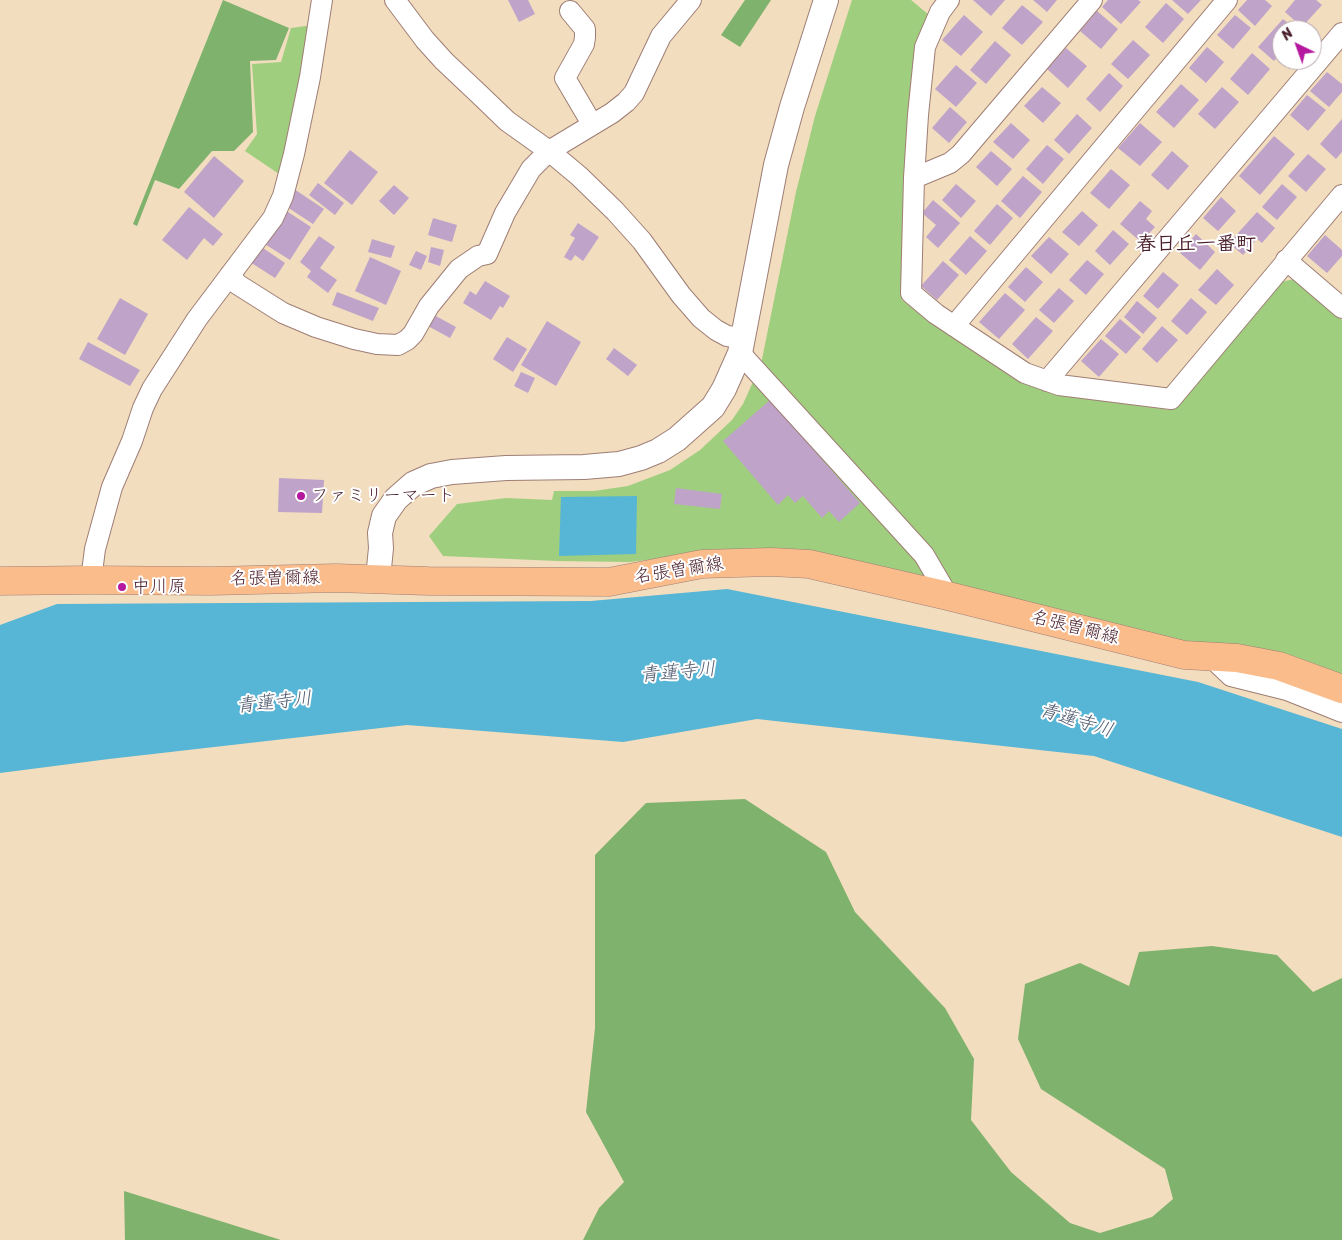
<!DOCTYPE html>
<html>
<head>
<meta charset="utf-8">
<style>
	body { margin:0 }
	#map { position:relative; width:1342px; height:1240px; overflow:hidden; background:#f2ddbf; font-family:Sriracha,sans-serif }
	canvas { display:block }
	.north { position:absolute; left:1272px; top:20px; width:50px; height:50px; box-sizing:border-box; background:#fff; border:1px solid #b7a5aa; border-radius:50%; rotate:318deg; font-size:14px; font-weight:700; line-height:20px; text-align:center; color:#4a1f2b }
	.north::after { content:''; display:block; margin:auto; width:18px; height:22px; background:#b5179e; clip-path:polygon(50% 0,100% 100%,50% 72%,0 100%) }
</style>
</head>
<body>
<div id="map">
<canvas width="1342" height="1240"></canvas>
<div class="north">N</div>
</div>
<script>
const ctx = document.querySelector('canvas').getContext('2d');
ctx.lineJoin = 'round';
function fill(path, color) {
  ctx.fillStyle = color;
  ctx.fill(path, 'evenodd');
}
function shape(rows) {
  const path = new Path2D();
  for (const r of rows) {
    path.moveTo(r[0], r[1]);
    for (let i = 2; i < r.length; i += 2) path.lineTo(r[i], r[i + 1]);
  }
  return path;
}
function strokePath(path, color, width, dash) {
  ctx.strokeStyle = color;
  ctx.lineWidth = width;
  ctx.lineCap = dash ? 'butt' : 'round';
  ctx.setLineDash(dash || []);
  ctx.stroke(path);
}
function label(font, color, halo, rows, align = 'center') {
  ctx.font = font + ' Sriracha,"Klee One",sans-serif';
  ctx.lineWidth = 4;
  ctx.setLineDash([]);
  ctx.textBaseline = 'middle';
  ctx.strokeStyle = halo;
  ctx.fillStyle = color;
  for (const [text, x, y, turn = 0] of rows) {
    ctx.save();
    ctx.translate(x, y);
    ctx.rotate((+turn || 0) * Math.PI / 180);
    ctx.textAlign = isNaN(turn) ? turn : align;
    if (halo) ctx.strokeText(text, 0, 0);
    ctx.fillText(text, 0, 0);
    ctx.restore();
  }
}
const green = shape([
	[852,0,911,0,929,15,918,36,913,72,906,169,902,300,928,321,1024,382,1052,394,1170,410,1281,282,1294,279,1342,320,1342,676,1186,643,1026,601,803,552,740,549,630,562,557,561,443,556,429,536,457,504,506,498,552,500,554,491,594,491,628,486,670,470,700,450,732,420,743,404,761,364,796,192,815,116],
	[313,25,279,174,245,151,257,134,252,64,281,62,291,28]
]);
const forest = shape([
	[223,0,289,28,276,60,250,61,253,132,234,151,212,151,179,189,155,180,137,226,133,224],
	[745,0,771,0,740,47,721,35],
	[745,799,826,852,855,912,945,1008,974,1059,971,1120,1011,1172,1070,1223,1100,1233,1152,1217,1173,1199,1165,1169,1041,1089,1018,1039,1025,984,1080,963,1129,986,1139,952,1212,946,1277,955,1313,992,1342,978,1342,1240,583,1240,599,1208,624,1182,586,1112,595,1028,595,855,646,803],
	[124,1191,281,1240,125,1240]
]);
const water = shape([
	[637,496,636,554,559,556,561,497],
	[727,589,1198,682,1342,729,1342,837,1094,756,757,719,623,742,407,725,109,759,0,773,0,625,57,604,591,601]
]);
const building = shape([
	[508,0,528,0,535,14,519,22],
	[973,0,1005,0,991,16],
	[1033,0,1057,0,1047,12],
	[1108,0,1138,0,1141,2,1121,24,1102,7],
	[1172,0,1201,0,1188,14],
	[1247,0,1265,0,1272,6,1255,26,1238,10],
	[1295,0,1316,0,1322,5,1302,27,1285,12],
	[1166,3,1184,19,1163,43,1145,27],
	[1022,5,1043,22,1022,45,1002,28],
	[1097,11,1118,29,1101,49,1080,31],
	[964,15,983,32,961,56,942,40],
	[1235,15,1251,28,1233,49,1217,35],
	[1283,19,1296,30,1282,30,1282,52,1274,61,1258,47],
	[1133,40,1150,55,1128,79,1111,64],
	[995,41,1011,55,986,84,970,70],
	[1207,47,1224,62,1206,83,1189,68],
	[1066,48,1087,66,1068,88,1047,69],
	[1252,53,1270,69,1248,95,1230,79],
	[956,65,977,83,956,107,935,89],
	[1327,72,1342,84,1342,92,1329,107,1310,91],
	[1109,73,1123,86,1100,112,1086,99],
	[1181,84,1199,100,1174,128,1156,112],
	[1042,87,1061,103,1043,123,1024,106],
	[1222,87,1239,102,1215,129,1198,114],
	[1307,95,1326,110,1308,131,1290,115],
	[950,107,967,122,949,143,932,128],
	[1077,114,1092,128,1069,154,1054,140],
	[1342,119,1342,152,1336,159,1320,144],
	[1011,123,1030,140,1013,159,993,142],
	[1140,123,1162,142,1140,166,1118,148],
	[1274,136,1295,154,1260,195,1239,176],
	[1047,145,1064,159,1043,184,1026,169],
	[350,150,378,172,352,205,324,183],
	[991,151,1012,169,997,186,976,167],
	[1172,151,1189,166,1168,190,1151,175],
	[1308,154,1326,169,1306,192,1288,176],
	[214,156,244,181,214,218,184,192],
	[1111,169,1130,185,1109,209,1090,193],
	[1023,176,1042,192,1020,218,1001,201],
	[318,183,344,203,335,215,309,195],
	[956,184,976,201,961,218,942,200],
	[1282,184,1297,197,1277,220,1262,207],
	[394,185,409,198,394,215,379,201],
	[294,189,324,209,313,224,284,205],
	[1221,197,1236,211,1218,231,1203,218],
	[933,200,960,223,938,248,926,237,936,225,922,213],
	[1140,201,1152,211,1146,219,1155,227,1141,242,1120,224],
	[997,204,1013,218,990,245,974,231],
	[189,207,223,234,213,246,204,238,187,260,162,240],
	[282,208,311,227,290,260,260,241],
	[1082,211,1098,225,1079,246,1062,232],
	[1257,212,1275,228,1262,243,1257,239,1243,255,1229,243],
	[433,218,457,225,452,242,428,235],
	[578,223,599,237,583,261,575,255,571,261,564,257,575,238,570,235],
	[1113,230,1129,244,1110,265,1095,251],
	[1196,234,1215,252,1200,270,1180,253],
	[1325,235,1342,250,1342,256,1327,273,1307,256],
	[319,236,335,247,320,268,337,280,328,293,307,277,311,271,300,262],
	[970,236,987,251,966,275,949,260],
	[1049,237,1069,254,1051,274,1031,256],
	[372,239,395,246,391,258,368,252],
	[260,246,285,263,275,278,250,262],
	[431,247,444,250,440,266,428,262],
	[416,251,427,256,421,270,409,265],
	[370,257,401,271,386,305,355,291],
	[1087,260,1104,274,1086,295,1069,280],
	[943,261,959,275,937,300,921,286],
	[1026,267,1043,282,1025,302,1008,287],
	[1217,269,1234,285,1216,305,1198,290],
	[1163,272,1179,285,1158,309,1143,296],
	[485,281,510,296,503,308,500,306,491,320,463,303,470,291,476,295],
	[1059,288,1074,301,1054,323,1039,310],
	[337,292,379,308,373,321,332,305],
	[1005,293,1025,310,999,339,979,322],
	[120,298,148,314,125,355,97,339],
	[1191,298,1207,312,1187,335,1171,321],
	[1137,301,1157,318,1143,334,1124,317],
	[434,315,456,327,450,338,428,326],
	[1036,317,1053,331,1028,359,1012,344],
	[1120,319,1141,337,1126,354,1105,336],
	[547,321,581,342,556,386,521,365],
	[1162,326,1178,340,1157,363,1142,349],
	[507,337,527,349,513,372,493,359],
	[1101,339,1119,354,1099,377,1081,361],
	[88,342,140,370,130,386,79,359],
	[614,348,637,365,628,376,606,359],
	[521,372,535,378,528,393,514,386],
	[770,400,860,503,839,522,829,511,822,518,803,496,795,503,788,495,778,505,723,441],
	[279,478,324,480,322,513,278,512],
	[676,488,722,494,720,509,674,504]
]);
const minor = shape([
	[395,0,425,40,444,61,480,95,507,121,549,151,579,176,615,211,642,241,681,295,701,318,716,330,727,336,743,338],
	[949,0,940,12,925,47,918,115,914,178,911,293,936,314,1025,373,1059,385,1171,399,1342,195],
	[570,11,585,29,585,37,584,44,565,78,592,124],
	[914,178,950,163,961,154,1092,0],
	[1286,260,1342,308],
	[230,275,237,284,283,313,316,327,354,339,377,344,398,345,407,340,413,334,429,306,459,269,478,256,487,254,505,213,531,169,549,151,612,113,626,102,634,93,661,36,691,0],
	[954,326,1227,0],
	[740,353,924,555,948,596],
	[1047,381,1342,33],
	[91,580,95,549,112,487,132,441,143,408,152,389,197,319,273,218,283,196,294,154,310,77,322,0],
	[1211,657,1231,676,1287,690,1342,712]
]);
const tertiary = shape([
	[378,578,381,548,380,533,384,516,396,499,413,484,431,476,452,472,506,468,584,467,619,464,641,458,658,451,677,439,713,407,724,389,740,353,776,165,792,107,826,0]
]);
const primary = shape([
	[0,581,91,580,211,581,336,578,428,581,609,582,702,564,771,562,809,564,948,596,1184,655,1237,658,1279,666,1342,689]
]);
const markers = [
	[301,496,5,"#b5179e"],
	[122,587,5,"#b5179e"]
];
const poiNames = [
	["ファミリーマート",311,496],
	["中川原",132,587]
];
const streetNames = [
	["名張曽爾線",679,571,-9],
	["名張曽爾線",275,579,-1],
	["名張曽爾線",1075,628,14]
];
const waterNames = [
	["青蓮寺川",678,673,-5],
	["青蓮寺川",274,703,-6],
	["青蓮寺川",1076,721,17]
];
const quarterNames = [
	["春日丘一番町",1196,245]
];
fill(green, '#9fcf7e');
fill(forest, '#7fb26d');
fill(water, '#57b5d5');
fill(building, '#bfa3c9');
strokePath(minor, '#9e7e75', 22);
strokePath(tertiary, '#9e7e75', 26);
strokePath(primary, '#9e7e75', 29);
strokePath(minor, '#fff', 20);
strokePath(tertiary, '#fff', 24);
strokePath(primary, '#fabc8b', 28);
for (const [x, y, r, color] of markers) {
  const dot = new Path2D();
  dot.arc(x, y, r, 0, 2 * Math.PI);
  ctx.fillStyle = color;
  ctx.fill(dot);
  strokePath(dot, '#fff', 2);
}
label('18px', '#4a1f2b', '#fff', poiNames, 'left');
label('18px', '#4a1f2b', '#fff', streetNames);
label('italic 19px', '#4f5b6f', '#fff', waterNames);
label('bold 20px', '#4a1f2b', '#fff', quarterNames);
</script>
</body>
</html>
